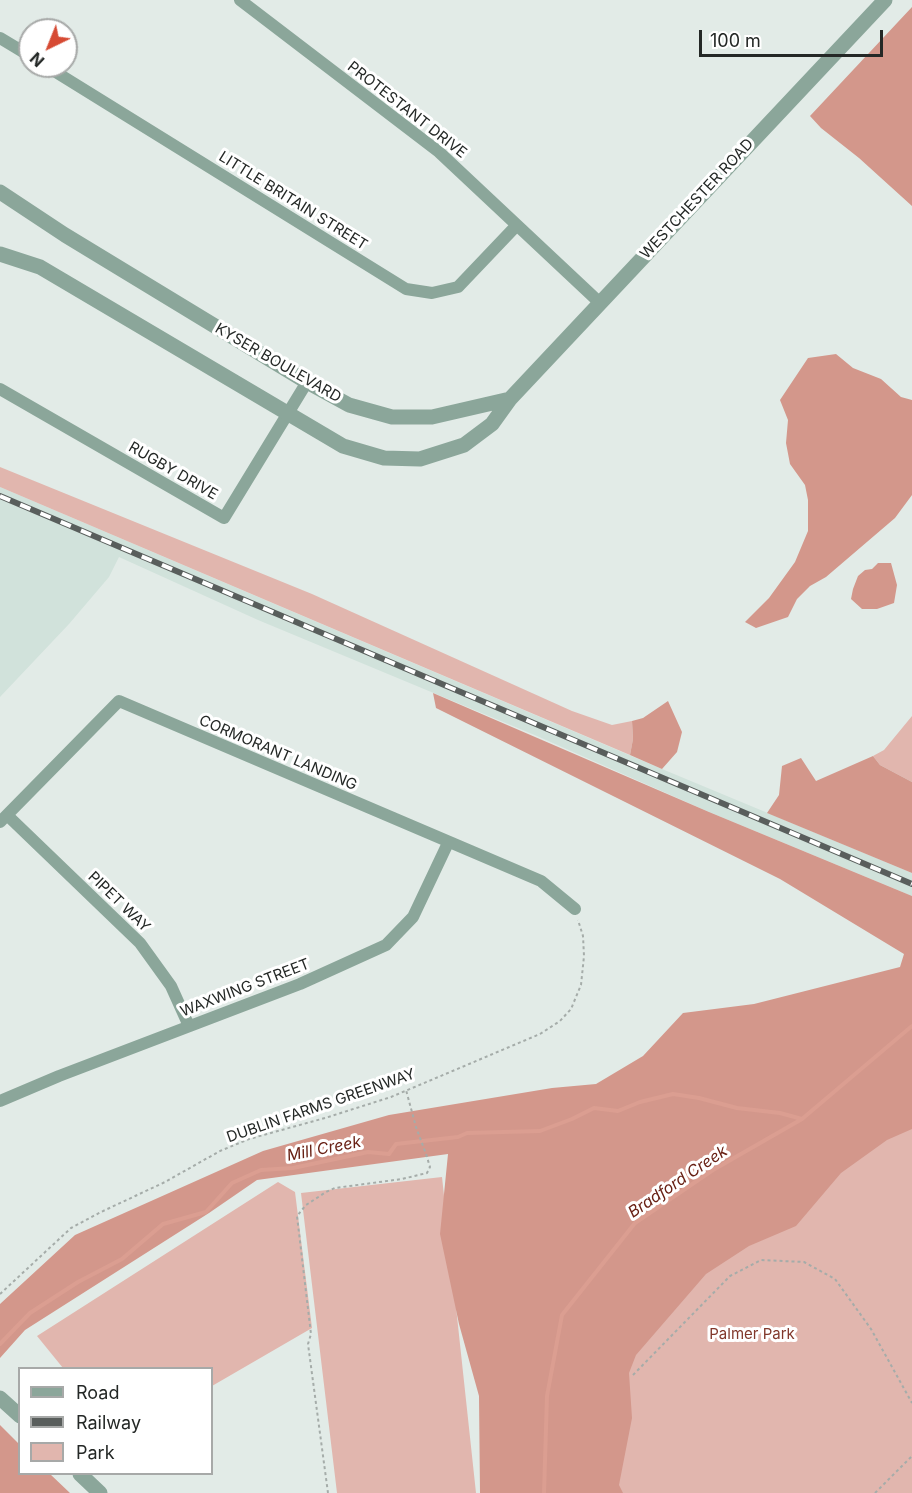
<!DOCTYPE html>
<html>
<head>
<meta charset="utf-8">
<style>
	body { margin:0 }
	#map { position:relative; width:912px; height:1493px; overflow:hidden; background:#e2ebe7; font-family:Inter,sans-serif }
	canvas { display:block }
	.legend { position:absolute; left:18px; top:1367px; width:195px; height:108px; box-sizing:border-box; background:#fff; border:2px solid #a7a9a8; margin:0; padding:8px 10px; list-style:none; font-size:18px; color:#242826 }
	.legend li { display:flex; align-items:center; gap:12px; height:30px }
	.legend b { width:30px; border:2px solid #a7a9a8 }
	.north { position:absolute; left:18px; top:18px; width:60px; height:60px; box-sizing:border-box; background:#fff; border:2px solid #a7a9a8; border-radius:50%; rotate:223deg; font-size:16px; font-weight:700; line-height:24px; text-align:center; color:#242826 }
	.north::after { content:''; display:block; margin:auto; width:21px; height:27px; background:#d64a33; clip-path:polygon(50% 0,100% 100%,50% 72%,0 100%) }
	.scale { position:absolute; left:699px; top:30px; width:184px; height:27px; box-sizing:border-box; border:3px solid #242826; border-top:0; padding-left:8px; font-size:18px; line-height:21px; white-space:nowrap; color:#242826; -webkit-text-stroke:4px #fff; paint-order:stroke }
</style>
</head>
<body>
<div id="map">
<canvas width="912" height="1493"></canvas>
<ul class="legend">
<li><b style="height:8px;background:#8ba69a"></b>Road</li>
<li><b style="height:8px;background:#595e5c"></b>Railway</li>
<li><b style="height:16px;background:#e1b6ae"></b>Park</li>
</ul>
<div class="north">N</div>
<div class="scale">100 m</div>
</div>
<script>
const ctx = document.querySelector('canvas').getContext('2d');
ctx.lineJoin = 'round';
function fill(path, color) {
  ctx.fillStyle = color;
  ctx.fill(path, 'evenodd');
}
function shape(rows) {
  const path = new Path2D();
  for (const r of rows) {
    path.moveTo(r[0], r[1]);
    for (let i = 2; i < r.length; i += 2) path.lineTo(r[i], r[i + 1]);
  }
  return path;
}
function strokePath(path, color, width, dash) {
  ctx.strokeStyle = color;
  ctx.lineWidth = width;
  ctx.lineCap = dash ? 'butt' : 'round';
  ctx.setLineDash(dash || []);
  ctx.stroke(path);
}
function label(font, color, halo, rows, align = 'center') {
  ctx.font = font + ' Inter,sans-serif';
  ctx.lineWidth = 6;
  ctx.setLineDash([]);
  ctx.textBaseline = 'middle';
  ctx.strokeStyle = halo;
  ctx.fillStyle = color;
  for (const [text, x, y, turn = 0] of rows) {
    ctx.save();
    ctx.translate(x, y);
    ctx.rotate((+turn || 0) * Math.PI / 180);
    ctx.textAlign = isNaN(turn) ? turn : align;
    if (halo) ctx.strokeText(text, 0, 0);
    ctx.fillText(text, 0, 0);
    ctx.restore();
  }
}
const built = shape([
	[0,487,662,769,912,873,912,896,709,812,537,736,258,620,119,557,109,577,69,624,0,697]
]);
const green = shape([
	[0,467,312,594,572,711,612,725,632,721,633,739,630,755,0,487],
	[912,716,912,782,880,765,873,756,884,750],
	[912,1026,912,1493,544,1493,547,1396],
	[442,1177,476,1493,337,1493,301,1193],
	[278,1182,295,1192,312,1328,212,1386,212,1368,63,1368,37,1336]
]);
const forest = shape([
	[912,7,912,206,859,158,821,128,810,116],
	[836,354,853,368,881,379,901,397,912,400,912,495,895,518,826,577,810,586,797,599,788,617,756,628,745,622,769,598,795,562,808,531,808,500,805,485,790,464,786,443,788,420,780,400,808,358],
	[878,563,891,563,897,585,894,603,877,609,862,609,851,599,853,589,858,576,865,570,872,569],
	[433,693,709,812,912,896,912,1129,887,1140,841,1173,796,1226,749,1246,706,1274,636,1355,629,1373,632,1418,619,1485,623,1493,480,1493,479,1396,459,1324,440,1234,448,1154,257,1180,209,1213,25,1330,0,1358,0,1304,75,1235,263,1151,389,1115,552,1088,596,1084,643,1056,683,1013,754,1004,900,967,904,954,780,879,436,708],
	[668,701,682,732,677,752,662,769,630,755,633,739,632,721,643,718],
	[873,756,880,765,912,782,912,873,767,813,779,795,782,766,801,758,816,781],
	[0,1425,19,1444,20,1474,50,1474,70,1493,0,1493]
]);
const stream = shape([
	[0,1344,30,1313,78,1282,122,1259,163,1224,206,1212,232,1183,261,1170,293,1168,368,1152,389,1154,396,1144,458,1137,467,1133,540,1131,572,1119,594,1108,618,1111,640,1102,673,1094,699,1098,737,1108,780,1113,802,1119],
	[544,1493,547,1396,562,1315,635,1223,713,1170,802,1119,912,1026]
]);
const path = shape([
	[0,1294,71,1228,101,1212,165,1182,220,1151,249,1139,325,1118,391,1097,540,1034,560,1021,571,1009,581,985,584,956,583,936,578,920],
	[633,1375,730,1276,761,1260,804,1262,835,1279,871,1329,912,1403],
	[328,1493,308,1344,311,1334,297,1216,306,1205,326,1192,335,1188,402,1179,427,1173,430,1167,426,1154,416,1127,406,1090],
	[875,1493,912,1456]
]);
const minor = shape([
	[240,0,439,152,600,303],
	[0,38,30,56],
	[46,66,406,289,432,293,458,287,517,225],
	[0,389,224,518,307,382],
	[7,815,140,943,171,986,189,1026],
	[0,822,119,701,541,881,575,909],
	[0,1101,59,1076,300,984,386,945,413,917,448,843]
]);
const tertiary = shape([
	[0,192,65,235,307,382,349,405,392,417,432,417,510,399],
	[0,254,40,267,343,446,384,458,420,459,464,445,492,424,510,399,885,0],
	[0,1398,20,1416],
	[80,1474,100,1493]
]);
const rail = shape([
	[0,496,912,884]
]);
const streetNames = [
	["PROTESTANT DRIVE",407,110,38],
	["WESTCHESTER ROAD",697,199,-47],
	["LITTLE BRITAIN STREET",293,201,32],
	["KYSER BOULEVARD",278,363,30],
	["RUGBY DRIVE",173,471,30],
	["CORMORANT LANDING",278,753,23],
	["PIPET WAY",119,902,44],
	["WAXWING STREET",245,988,-21],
	["DUBLIN FARMS GREENWAY",321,1106,-19]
];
const parkNames = [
	["Palmer Park",752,1334]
];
const waterNames = [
	["Mill Creek",324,1149,-11],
	["Bradford Creek",678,1182,-34]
];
fill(built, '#d1e2db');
fill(green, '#e1b6ae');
fill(forest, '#d3978b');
strokePath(stream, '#db9e91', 4);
strokePath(path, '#a5aca9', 2, [3, 3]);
strokePath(minor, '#8ba69a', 12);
strokePath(tertiary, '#8ba69a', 15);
strokePath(rail, '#595e5c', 6);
strokePath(rail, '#fff', 4, [11]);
label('15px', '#242826', '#fff', streetNames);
label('15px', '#82382b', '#fff', parkNames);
label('italic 16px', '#682014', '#fff', waterNames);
</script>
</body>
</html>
